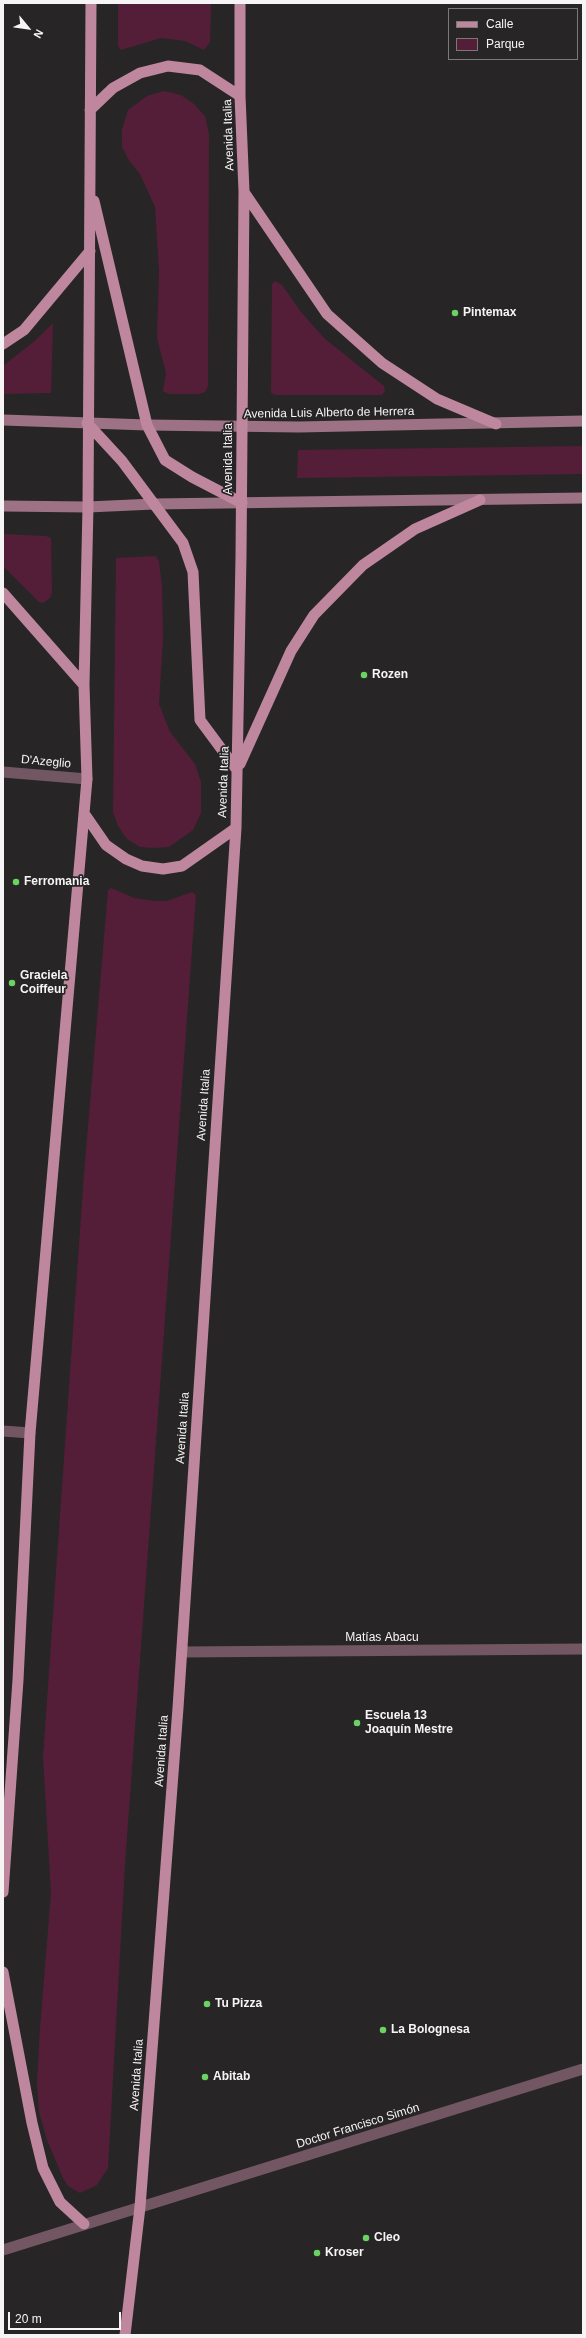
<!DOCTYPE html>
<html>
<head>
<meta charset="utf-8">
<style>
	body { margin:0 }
	#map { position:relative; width:586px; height:2338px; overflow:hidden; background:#282526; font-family:Arial,sans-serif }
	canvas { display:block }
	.frame { position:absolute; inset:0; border:4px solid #f6f4f5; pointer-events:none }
	.legend { position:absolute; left:448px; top:8px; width:130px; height:52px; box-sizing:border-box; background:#282526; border:1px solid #7a7879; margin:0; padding:5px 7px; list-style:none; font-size:12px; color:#f6f4f5 }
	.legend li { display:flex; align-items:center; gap:8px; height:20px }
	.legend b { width:20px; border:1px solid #7a7879 }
	.north { position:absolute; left:8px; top:8px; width:40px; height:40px; -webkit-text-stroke:3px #282526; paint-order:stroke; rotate:119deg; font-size:11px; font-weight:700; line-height:16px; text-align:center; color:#f6f4f5 }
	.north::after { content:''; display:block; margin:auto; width:14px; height:18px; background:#f6f4f5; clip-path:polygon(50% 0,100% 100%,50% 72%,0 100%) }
	.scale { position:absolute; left:8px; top:2312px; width:113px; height:18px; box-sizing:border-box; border:2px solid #f6f4f5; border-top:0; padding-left:5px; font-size:12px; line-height:14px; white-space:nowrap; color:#f6f4f5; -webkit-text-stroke:3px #282526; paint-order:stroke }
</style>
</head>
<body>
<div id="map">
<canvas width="586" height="2338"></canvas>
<div class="frame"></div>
<ul class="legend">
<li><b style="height:5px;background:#be879e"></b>Calle</li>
<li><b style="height:11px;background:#541e39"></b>Parque</li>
</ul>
<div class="north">N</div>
<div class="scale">20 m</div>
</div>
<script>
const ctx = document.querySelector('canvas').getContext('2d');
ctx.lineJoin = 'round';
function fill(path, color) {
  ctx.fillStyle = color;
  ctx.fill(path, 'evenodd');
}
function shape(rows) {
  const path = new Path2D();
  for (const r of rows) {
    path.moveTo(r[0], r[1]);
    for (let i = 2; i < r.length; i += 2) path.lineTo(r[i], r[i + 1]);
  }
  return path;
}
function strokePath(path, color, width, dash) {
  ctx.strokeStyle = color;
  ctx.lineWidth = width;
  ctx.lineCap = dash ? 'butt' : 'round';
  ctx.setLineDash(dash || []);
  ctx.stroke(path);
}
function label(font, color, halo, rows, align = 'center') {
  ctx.font = font + ' Arial,sans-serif';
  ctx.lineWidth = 3.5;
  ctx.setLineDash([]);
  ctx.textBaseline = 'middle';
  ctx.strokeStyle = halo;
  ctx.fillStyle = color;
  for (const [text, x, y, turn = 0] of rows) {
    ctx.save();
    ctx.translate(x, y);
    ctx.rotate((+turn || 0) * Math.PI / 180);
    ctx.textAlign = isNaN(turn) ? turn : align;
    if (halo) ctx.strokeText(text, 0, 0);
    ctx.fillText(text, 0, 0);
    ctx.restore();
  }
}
const green = shape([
	[118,3,211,3,210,42,204,50,185,41,161,38,121,50,118,46],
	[164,91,181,95,194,104,205,116,209,134,208,386,205,392,199,394,169,394,163,391,166,373,157,338,159,271,155,207,140,174,130,162,122,147,122,130,128,110,147,96],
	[275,281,282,285,301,312,325,339,384,386,385,391,382,395,276,395,271,393,272,284],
	[53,323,51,393,3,394,3,366,36,340],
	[583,446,583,474,297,478,298,450],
	[3,534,46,536,51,538,52,593,50,598,43,603,39,602,3,566],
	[156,556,159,562,162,586,163,638,159,704,170,732,195,764,201,782,201,813,193,830,169,847,154,848,140,847,127,839,118,826,113,812,116,558],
	[111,888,134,898,154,901,167,901,192,892,196,895,125,1864,108,2168,97,2185,80,2193,68,2186,63,2178,47,2140,39,2112,37,2082,40,2028,51,1893,43,1757,84,1174,108,890]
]);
const minor = shape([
	[3,772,87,779],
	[3,1431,30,1433],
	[182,1652,583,1649]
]);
const tertiary = shape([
	[3,2250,583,2069]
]);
const secondary = shape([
	[3,420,147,425,299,427,583,421],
	[3,506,88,507,154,504,583,498]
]);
const primary = shape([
	[90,110,113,88,140,73,168,66,200,70,240,96],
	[244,192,327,314,382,363,437,399,496,424],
	[94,201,147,425,165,460,192,477,242,503],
	[3,344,24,330,90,251],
	[87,423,122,461,183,543,193,572,200,720,237,770],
	[3,593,84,685],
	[240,764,291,651,314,615,363,565,415,529,480,500],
	[86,816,106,845,126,859,142,866,163,869,182,866,236,828],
	[3,1892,18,1680,30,1433,87,779,84,685,88,507,91,3],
	[3,1972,32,2123,43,2168,60,2202,84,2224],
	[125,2335,140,2207,178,1708,236,828,241,556,244,191,240,96,240,3]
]);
const markers = [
	[455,313,4,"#6bd362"],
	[364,675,4,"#6bd362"],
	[16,882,4,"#6bd362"],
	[12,983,4,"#6bd362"],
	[357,1723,4,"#6bd362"],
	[207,2004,4,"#6bd362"],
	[383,2030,4,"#6bd362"],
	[205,2077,4,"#6bd362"],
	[366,2238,4,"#6bd362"],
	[317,2253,4,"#6bd362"]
];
const streetNames = [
	["Avenida Italia",229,135,-92],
	["Avenida Luis Alberto de Herrera",329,413,-1],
	["Avenida Italia",229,459,-90],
	["D'Azeglio",46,762,5],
	["Avenida Italia",224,782,-88],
	["Avenida Italia",204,1105,-86],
	["Avenida Italia",183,1428,-86],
	["Matías Abacu",382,1638],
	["Avenida Italia",162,1751,-86],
	["Avenida Italia",137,2075,-86],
	["Doctor Francisco Simón",358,2126,-17]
];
const poiNames = [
	["Pintemax",463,313],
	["Rozen",372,675],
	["Ferromania",24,882],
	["Graciela",20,976],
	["Coiffeur",20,990],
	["Escuela 13",365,1716],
	["Joaquín Mestre",365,1730],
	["Tu Pizza",215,2004],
	["La Bolognesa",391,2030],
	["Abitab",213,2077],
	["Cleo",374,2238],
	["Kroser",325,2253]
];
fill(green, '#541e39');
strokePath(minor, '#725762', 11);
strokePath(tertiary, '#725762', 11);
strokePath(secondary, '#9d7284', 11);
strokePath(primary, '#be879e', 11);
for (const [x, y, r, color] of markers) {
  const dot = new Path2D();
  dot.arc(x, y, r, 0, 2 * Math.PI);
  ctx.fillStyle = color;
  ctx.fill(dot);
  strokePath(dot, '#282526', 1.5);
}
label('12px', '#f6f4f5', '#282526', streetNames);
label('bold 12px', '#f6f4f5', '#282526', poiNames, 'left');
</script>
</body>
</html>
